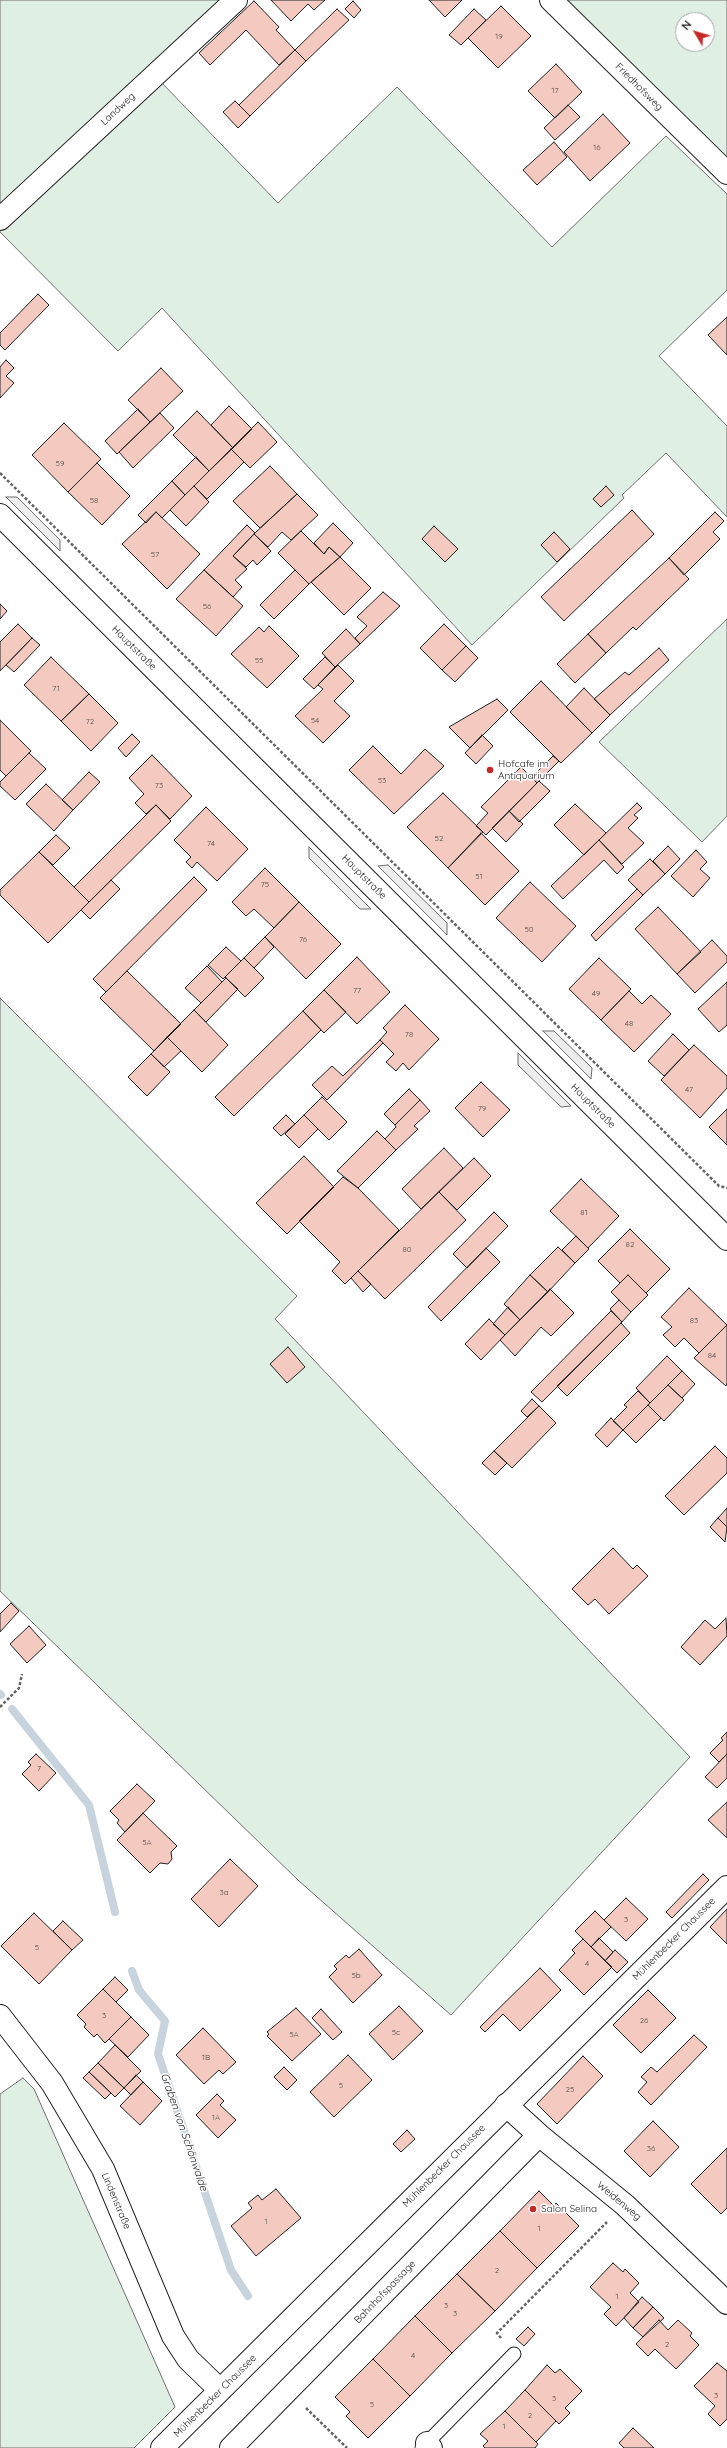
<!DOCTYPE html>
<html>
<head>
<meta charset="utf-8">
<style>
	body { margin:0 }
	#map { position:relative; width:727px; height:2448px; overflow:hidden; background:#fff; font-family:Quicksand,sans-serif }
	canvas { display:block }
	.north { position:absolute; left:675px; top:12px; width:40px; height:40px; box-sizing:border-box; background:#fff; border:1px solid #a7a7a7; border-radius:50%; rotate:308deg; font-size:11px; font-weight:700; line-height:16px; text-align:center; color:#222 }
	.north::after { content:''; display:block; margin:auto; width:14px; height:18px; background:#c62828; clip-path:polygon(50% 0,100% 100%,50% 72%,0 100%) }
</style>
</head>
<body>
<div id="map">
<canvas width="727" height="2448"></canvas>
<div class="north">N</div>
</div>
<script>
const ctx = document.querySelector('canvas').getContext('2d');
ctx.lineJoin = 'round';
function fill(path, color) {
  ctx.fillStyle = color;
  ctx.fill(path, 'evenodd');
}
function shape(rows) {
  const path = new Path2D();
  for (const r of rows) {
    path.moveTo(r[0], r[1]);
    for (let i = 2; i < r.length; i += 2) path.lineTo(r[i], r[i + 1]);
  }
  return path;
}
function strokePath(path, color, width, dash) {
  ctx.strokeStyle = color;
  ctx.lineWidth = width;
  ctx.lineCap = dash ? 'butt' : 'round';
  ctx.setLineDash(dash || []);
  ctx.stroke(path);
}
function label(font, color, halo, rows, align = 'center') {
  ctx.font = font + ' Quicksand,sans-serif';
  ctx.lineWidth = 3;
  ctx.setLineDash([]);
  ctx.textBaseline = 'middle';
  ctx.strokeStyle = halo;
  ctx.fillStyle = color;
  for (const [text, x, y, turn = 0] of rows) {
    ctx.save();
    ctx.translate(x, y);
    ctx.rotate((+turn || 0) * Math.PI / 180);
    ctx.textAlign = isNaN(turn) ? turn : align;
    if (halo) ctx.strokeText(text, 0, 0);
    ctx.fillText(text, 0, 0);
    ctx.restore();
  }
}
const green = shape([
	[0,0,235,0,0,209,0,0],
	[558,0,727,0,727,161,558,0],
	[683,20,707,20,707,44,683,44,683,20],
	[160,81,278,203,397,87,552,247,666,136,727,194,727,290,659,356,727,426,727,517,666,453,622,495,624,498,472,645,162,308,118,351,0,232,0,230,160,81],
	[727,619,727,816,702,842,599,742,727,619],
	[0,998,297,1296,275,1319,690,1757,451,2015,299,1881,0,1591,0,998],
	[23,2078,34,2089,175,2407,134,2448,0,2448,0,2094,23,2078]
]);
const parking = shape([
	[6,497,17,497,60,540,60,551,6,497],
	[309,847,371,909,360,909,309,858,309,847],
	[388,865,447,923,447,935,378,866,388,865],
	[543,1031,554,1031,592,1068,591,1079,543,1031],
	[518,1053,571,1106,561,1107,518,1065,518,1053]
]);
const stream = shape([
	[0,1694,1,1695],
	[12,1709,89,1805,115,1912],
	[132,1971,139,1990,165,2021,158,2054,231,2270,248,2296]
]);
const building = shape([
	[271,0,325,0,314,10,308,4,291,21,271,0],
	[429,0,462,0,445,17,429,0],
	[254,1,279,27,276,30,295,50,279,65,246,30,210,65,199,53,254,1],
	[353,1,361,10,354,18,345,9,353,1],
	[501,6,531,36,498,68,468,38,501,6],
	[337,9,349,20,306,61,295,50,337,9],
	[474,9,486,20,461,45,449,35,474,9],
	[295,50,306,61,250,116,239,105,295,50],
	[556,64,582,92,555,118,528,91,556,64],
	[235,101,250,116,238,128,223,112,235,101],
	[568,105,580,117,555,140,544,128,568,105],
	[603,114,630,143,590,181,564,152,603,114],
	[554,142,567,157,537,185,523,170,554,142],
	[38,294,49,305,5,350,0,345,0,333,38,294],
	[727,317,727,355,708,335,727,317],
	[6,360,14,368,6,376,14,383,0,398,0,367,6,360],
	[161,368,183,391,150,422,128,400,161,368],
	[229,406,252,429,233,448,211,425,229,406],
	[138,409,150,422,117,454,105,441,138,409],
	[197,411,233,448,209,471,173,435,197,411],
	[160,413,174,428,133,468,119,452,160,413],
	[258,422,277,442,250,468,231,449,258,422],
	[64,423,101,459,68,492,32,455,64,423],
	[231,449,244,462,207,499,194,486,231,449],
	[196,457,209,471,185,495,172,481,196,457],
	[97,463,130,496,102,525,68,492,97,463],
	[270,466,297,494,260,528,233,501,270,466],
	[172,481,185,495,162,518,156,512,146,523,138,515,172,481],
	[194,486,209,502,186,526,170,510,194,486],
	[606,486,614,495,601,507,593,499,606,486],
	[297,494,318,515,291,540,282,532,268,547,254,534,297,494],
	[632,510,654,534,564,621,541,597,632,510],
	[156,512,200,554,167,589,122,544,156,512],
	[715,512,724,521,713,532,720,539,684,575,669,558,715,512],
	[333,523,353,543,340,557,329,547,324,554,314,543,333,523],
	[247,525,255,533,233,556,247,569,235,580,242,587,233,597,204,570,247,525],
	[434,526,458,549,445,562,422,539,434,526],
	[301,531,324,554,329,547,340,557,309,584,278,553,301,531],
	[554,532,570,549,557,562,541,545,554,532],
	[254,534,271,551,257,565,253,560,246,567,233,556,254,534],
	[340,557,371,588,344,615,311,582,340,557],
	[669,558,689,579,636,630,633,627,606,653,588,634,669,558],
	[204,570,243,606,216,636,176,599,204,570],
	[295,570,309,584,274,619,260,605,295,570],
	[383,592,400,606,360,644,355,638,367,626,357,617,383,592],
	[0,604,7,611,0,619,0,604],
	[18,624,32,638,0,671,0,642,18,624],
	[444,624,466,646,442,670,420,648,444,624],
	[269,626,299,656,267,688,231,654,259,627,264,632,269,626],
	[346,629,360,644,335,667,322,653,346,629],
	[588,634,606,653,575,683,557,664,588,634],
	[32,638,40,645,14,672,6,665,32,638],
	[466,646,478,658,455,682,442,670,466,646],
	[659,648,669,660,610,715,594,699,625,672,629,675,659,648],
	[51,657,89,694,61,721,24,685,51,657],
	[325,657,335,667,314,689,303,679,325,657],
	[338,665,354,681,334,701,350,716,323,743,295,716,323,689,318,685,338,665],
	[541,681,592,733,561,763,510,712,541,681],
	[584,688,610,715,592,733,566,707,584,688],
	[89,694,118,723,91,751,61,721,89,694],
	[497,699,508,710,470,748,449,727,497,699],
	[0,720,31,751,6,776,0,770,0,720],
	[132,734,140,742,126,757,118,748,132,734],
	[482,735,493,746,476,764,465,753,482,735],
	[373,746,401,774,425,749,444,766,394,814,349,770,373,746],
	[29,753,46,769,15,800,0,786,0,782,29,753],
	[152,755,192,796,170,819,156,805,146,814,135,803,144,794,129,778,152,755],
	[553,756,559,761,537,783,532,777,553,756],
	[521,767,537,783,486,835,476,826,488,813,481,807,521,767],
	[89,772,100,782,73,810,62,800,89,772],
	[539,781,550,791,519,822,509,811,539,781],
	[46,784,73,810,54,831,26,804,46,784],
	[443,793,483,832,448,868,407,827,443,793],
	[637,803,642,808,634,815,638,818,628,828,644,843,622,864,599,840,637,803],
	[575,804,606,833,584,855,554,825,575,804],
	[156,805,171,821,89,902,74,887,156,805],
	[206,807,248,849,217,881,197,862,192,868,186,862,191,857,174,840,206,807],
	[509,811,523,824,506,842,492,828,509,811],
	[481,833,519,871,485,905,448,868,481,833],
	[56,835,70,848,53,865,39,852,56,835],
	[599,840,624,867,617,874,604,860,563,899,551,886,599,840],
	[668,846,680,859,665,874,653,861,668,846],
	[696,850,707,862,700,869,710,878,693,897,671,876,696,850],
	[39,852,89,902,48,943,0,895,0,890,39,852],
	[650,859,665,874,643,895,628,880,650,859],
	[265,868,299,902,274,928,254,909,246,916,232,902,265,868],
	[194,877,207,890,106,992,93,979,194,877],
	[111,880,120,889,90,919,81,910,111,880],
	[530,882,576,926,542,962,496,918,530,882],
	[637,889,643,895,596,941,591,935,637,889],
	[299,902,341,944,306,979,265,937,299,902],
	[658,907,701,952,677,974,635,929,658,907],
	[265,937,274,947,254,968,244,958,265,937],
	[712,940,727,956,727,962,695,993,677,974,712,940],
	[226,947,241,961,223,979,208,965,226,947],
	[357,957,390,992,357,1024,324,990,357,957],
	[244,958,264,978,245,997,225,977,244,958],
	[599,958,631,989,601,1020,569,989,599,958],
	[207,966,222,982,201,1003,185,988,207,966],
	[127,971,181,1024,154,1051,100,998,127,971],
	[226,978,238,989,206,1022,194,1010,226,978],
	[727,982,727,1025,719,1032,698,1009,727,982],
	[324,990,346,1012,324,1033,303,1011,324,990],
	[629,991,642,1004,651,995,671,1014,634,1052,601,1020,629,991],
	[405,1005,439,1039,409,1070,403,1063,396,1071,386,1062,394,1054,380,1040,387,1032,383,1028,405,1005],
	[194,1010,228,1045,202,1072,167,1037,194,1010],
	[303,1011,321,1030,234,1116,215,1097,303,1011],
	[673,1034,689,1050,664,1076,648,1061,673,1034],
	[167,1037,181,1051,164,1067,151,1054,167,1037],
	[380,1040,383,1043,327,1100,312,1085,332,1066,343,1076,380,1040],
	[694,1045,727,1076,727,1088,700,1118,661,1080,694,1045],
	[151,1054,170,1072,147,1096,128,1077,151,1054],
	[481,1082,510,1110,483,1137,455,1108,481,1082],
	[409,1089,420,1100,395,1125,384,1114,409,1089],
	[322,1097,347,1122,329,1140,304,1115,322,1097],
	[420,1100,430,1111,414,1126,418,1129,396,1150,385,1139,396,1127,395,1125,420,1100],
	[727,1109,727,1145,709,1127,727,1109],
	[286,1115,295,1124,281,1136,273,1128,286,1115],
	[304,1115,318,1129,299,1148,285,1134,304,1115],
	[377,1131,396,1150,358,1188,337,1171,377,1131],
	[444,1148,463,1168,421,1209,402,1189,444,1148],
	[304,1156,334,1187,287,1234,256,1203,304,1156],
	[474,1158,491,1176,457,1210,439,1192,474,1158],
	[343,1177,358,1188,399,1230,345,1284,332,1271,340,1262,299,1221,343,1177],
	[581,1179,619,1216,588,1248,550,1211,581,1179],
	[439,1192,466,1220,385,1299,358,1271,439,1192],
	[494,1212,508,1226,467,1268,453,1254,494,1212],
	[630,1229,670,1269,646,1293,628,1275,620,1283,598,1261,630,1229],
	[576,1236,589,1249,575,1263,562,1250,576,1236],
	[558,1247,575,1263,548,1292,530,1275,558,1247],
	[486,1248,500,1262,441,1321,428,1307,486,1248],
	[358,1271,371,1284,363,1292,351,1278,358,1271],
	[530,1275,548,1292,520,1320,504,1304,530,1275],
	[628,1275,648,1295,631,1312,611,1292,628,1275],
	[689,1288,727,1325,699,1353,684,1338,675,1347,663,1335,672,1327,661,1317,689,1288],
	[550,1289,574,1313,551,1336,541,1327,515,1356,500,1340,550,1289],
	[619,1300,631,1312,622,1322,610,1309,619,1300],
	[508,1307,520,1320,505,1335,493,1324,508,1307],
	[611,1311,622,1322,542,1402,531,1392,611,1311],
	[489,1319,505,1335,481,1360,465,1344,489,1319],
	[621,1323,630,1333,567,1396,557,1386,621,1323],
	[727,1325,727,1384,726,1386,694,1358,727,1325],
	[288,1347,305,1367,287,1383,270,1364,288,1347],
	[667,1356,682,1371,650,1403,636,1388,667,1356],
	[682,1371,695,1384,682,1398,668,1385,682,1371],
	[668,1385,684,1400,664,1421,648,1405,668,1385],
	[638,1391,650,1403,623,1430,613,1421,627,1407,624,1405,638,1391],
	[532,1399,539,1406,527,1417,521,1411,532,1399],
	[648,1405,661,1418,636,1443,623,1430,648,1405],
	[539,1406,556,1423,512,1468,494,1451,539,1406],
	[611,1418,623,1430,607,1447,595,1435,611,1418],
	[715,1446,727,1458,727,1473,684,1515,665,1496,715,1446],
	[494,1451,507,1463,495,1475,482,1463,494,1451],
	[727,1508,727,1527,718,1518,727,1508],
	[718,1518,727,1527,725,1542,710,1527,718,1518],
	[613,1548,633,1569,637,1565,648,1576,609,1614,595,1599,588,1605,572,1589,613,1548],
	[11,1603,19,1611,0,1632,0,1614,11,1603],
	[726,1618,727,1636,700,1665,681,1647,705,1620,715,1629,726,1618],
	[29,1626,46,1645,27,1663,10,1644,29,1626],
	[727,1732,727,1754,719,1762,710,1753,723,1740,721,1738,727,1732],
	[36,1754,56,1773,39,1791,22,1774,31,1765,28,1762,36,1754],
	[727,1754,727,1778,717,1788,705,1777,727,1754],
	[137,1784,155,1801,125,1832,117,1823,119,1820,110,1811,137,1784],
	[727,1802,727,1838,708,1820,727,1802],
	[143,1813,177,1846,171,1852,172,1859,168,1864,160,1863,150,1873,117,1840,143,1813],
	[230,1859,258,1886,219,1927,191,1899,230,1859],
	[703,1874,709,1880,672,1918,666,1912,703,1874],
	[626,1898,648,1919,626,1941,604,1920,626,1898],
	[727,1909,727,1944,710,1927,727,1909],
	[595,1911,611,1927,591,1947,575,1931,595,1911],
	[34,1913,72,1950,39,1984,1,1946,34,1913],
	[63,1921,83,1940,72,1950,53,1931,63,1921],
	[599,1938,613,1952,605,1961,591,1947,599,1938],
	[583,1939,612,1967,584,1995,559,1970,575,1953,572,1950,583,1939],
	[359,1949,382,1975,353,2003,329,1977,337,1969,334,1966,346,1955,349,1958,359,1949],
	[615,1950,628,1962,617,1973,605,1961,615,1950],
	[540,1968,561,1990,520,2031,503,2014,485,2032,480,2027,540,1968],
	[115,1977,128,1990,116,2002,103,1989,115,1977],
	[103,1989,131,2017,105,2043,97,2034,94,2037,84,2027,86,2024,77,2015,103,1989],
	[648,1990,676,2018,641,2053,613,2025,648,1990],
	[399,2006,423,2031,393,2060,369,2034,399,2006],
	[296,2008,321,2034,292,2061,267,2036,269,2034,267,2032,296,2008],
	[321,2009,342,2032,333,2040,312,2018,321,2009],
	[131,2017,149,2035,128,2057,109,2039,131,2017],
	[203,2028,236,2062,223,2074,219,2070,204,2084,176,2055,203,2028],
	[694,2035,707,2047,651,2105,638,2092,647,2082,641,2077,651,2067,657,2072,694,2035],
	[115,2045,141,2071,124,2088,98,2063,115,2045],
	[348,2055,372,2080,334,2117,310,2092,348,2055],
	[583,2056,603,2076,557,2124,537,2104,583,2056],
	[98,2063,124,2088,115,2097,89,2072,98,2063],
	[284,2067,297,2080,287,2090,274,2077,284,2067],
	[89,2072,111,2093,105,2099,83,2078,89,2072],
	[136,2075,143,2082,131,2095,124,2088,136,2075],
	[143,2082,162,2101,140,2125,120,2106,143,2082],
	[217,2094,224,2101,220,2105,236,2120,218,2138,196,2115,217,2094],
	[653,2121,679,2147,650,2177,624,2151,653,2121],
	[407,2130,415,2139,401,2152,393,2144,407,2130],
	[727,2148,727,2208,721,2214,691,2184,727,2148],
	[276,2189,301,2218,256,2256,231,2226,252,2208,248,2203,258,2195,262,2200,276,2189],
	[539,2191,554,2206,556,2203,579,2226,537,2268,500,2231,539,2191],
	[500,2231,537,2268,495,2311,457,2274,500,2231],
	[613,2263,623,2272,625,2269,639,2283,630,2293,639,2302,616,2326,604,2314,611,2307,590,2287,613,2263],
	[457,2274,495,2311,452,2353,415,2316,457,2274],
	[642,2297,653,2307,633,2328,624,2318,642,2297],
	[653,2307,664,2318,643,2337,633,2328,653,2307],
	[415,2316,452,2353,410,2396,373,2359,415,2316],
	[659,2320,668,2330,678,2320,692,2333,690,2336,699,2345,676,2369,655,2349,648,2356,636,2344,659,2320],
	[528,2327,535,2334,524,2346,516,2339,528,2327],
	[373,2359,410,2396,368,2438,346,2416,350,2412,335,2397,373,2359],
	[717,2363,727,2371,727,2419,720,2426,708,2414,715,2406,694,2386,717,2363],
	[547,2365,555,2373,560,2369,582,2391,565,2408,570,2413,559,2424,525,2390,547,2365],
	[525,2390,556,2421,536,2442,505,2411,525,2390],
	[505,2411,538,2444,535,2448,485,2448,483,2446,488,2441,480,2434,505,2411],
	[633,2428,654,2448,624,2448,619,2443,633,2428]
]);
const path = shape([
	[0,473,719,1186,727,1188],
	[0,1707,19,1688,22,1674],
	[501,2338,497,2333,607,2222],
	[306,2408,347,2448]
]);
const lane = shape([
	[422,2448,514,2354]
]);
const street = shape([
	[551,0,727,173],
	[0,219,236,0],
	[0,2016,52,2083,103,2169,173,2336,188,2359,220,2390],
	[506,2105,539,2135,625,2205,727,2303],
	[427,2443,431,2448],
	[231,2448,539,2135]
]);
const secondary = shape([
	[0,515,727,1239],
	[162,2448,727,1887]
]);
const markers = [
	[490,770,4,"#c62828"],
	[533,2209,4,"#c62828"]
];
const numberNames = [
	["19",499,37],
	["17",555,91],
	["16",597,148],
	["59",60,464],
	["58",94,501],
	["57",155,555],
	["56",207,607],
	["55",259,661],
	["71",56,689],
	["54",315,721],
	["72",90,722],
	["53",382,781],
	["73",159,786],
	["52",439,839],
	["74",211,844],
	["51",479,877],
	["75",265,885],
	["50",529,930],
	["76",303,940],
	["77",357,991],
	["49",596,994],
	["48",629,1024],
	["78",409,1035],
	["47",689,1090],
	["79",482,1109],
	["81",584,1213],
	["82",630,1245],
	["80",407,1250],
	["83",694,1321],
	["84",712,1356],
	["7",39,1769],
	["5A",147,1843],
	["3a",224,1893],
	["3",626,1920],
	["5",37,1948],
	["4",587,1964],
	["5b",356,1976],
	["3",104,2016],
	["26",644,2021],
	["5c",396,2033],
	["5A",294,2035],
	["1B",206,2058],
	["5",341,2086],
	["25",570,2090],
	["1A",216,2118],
	["36",651,2149],
	["1",266,2222],
	["1",539,2229],
	["2",497,2271],
	["1",617,2297],
	["3",446,2306],
	["3",455,2314],
	["2",667,2345],
	["4",413,2356],
	["3",716,2396],
	["3",554,2399],
	["5",372,2405],
	["2",530,2416],
	["1",504,2427]
];
const streetNames = [
	["Friedhofsweg",639,87,45],
	["Landweg",118,109,-43],
	["Hauptstraße",134,648,45],
	["Hauptstraße",364,877,45],
	["Hauptstraße",593,1106,45],
	["Mühlenbecker Chaussee",674,1939,-45],
	["Mühlenbecker Chaussee",444,2166,-45],
	["Lindenstraße",116,2201,67],
	["Weidenweg",619,2201,40],
	["Bahnhofspassage",385,2292,-46],
	["Mühlenbecker Chaussee",215,2396,-45]
];
const poiNames = [
	["Hofcafe im",498,764],
	["Antiquarium",498,776],
	["Salon Selina",541,2209]
];
const waterNames = [
	["Graben von Schönwalde",184,2132,71]
];
fill(green, '#e0efe3');
strokePath(green, '#6f6f6f', 1);
fill(parking, '#ededed');
strokePath(parking, '#6f6f6f', 1);
strokePath(stream, '#c7d3dd', 8);
fill(building, '#f3c9c0');
strokePath(building, '#222', 1);
strokePath(lane, '#222', 15);
strokePath(street, '#222', 24);
strokePath(secondary, '#222', 24);
strokePath(path, '#646464', 2.5, [3, 2]);
strokePath(lane, '#fff', 13);
strokePath(street, '#fff', 22);
strokePath(secondary, '#fff', 22);
for (const [x, y, r, color] of markers) {
  const dot = new Path2D();
  dot.arc(x, y, r, 0, 2 * Math.PI);
  ctx.fillStyle = color;
  ctx.fill(dot);
  strokePath(dot, '#fff', 1.5);
}
label('8px', '#564c4a', null, numberNames);
label('10px', '#222', '#fff', streetNames);
label('10px', '#222', '#fff', poiNames, 'left');
label('italic 11px', '#222', '#fff', waterNames);
</script>
</body>
</html>
